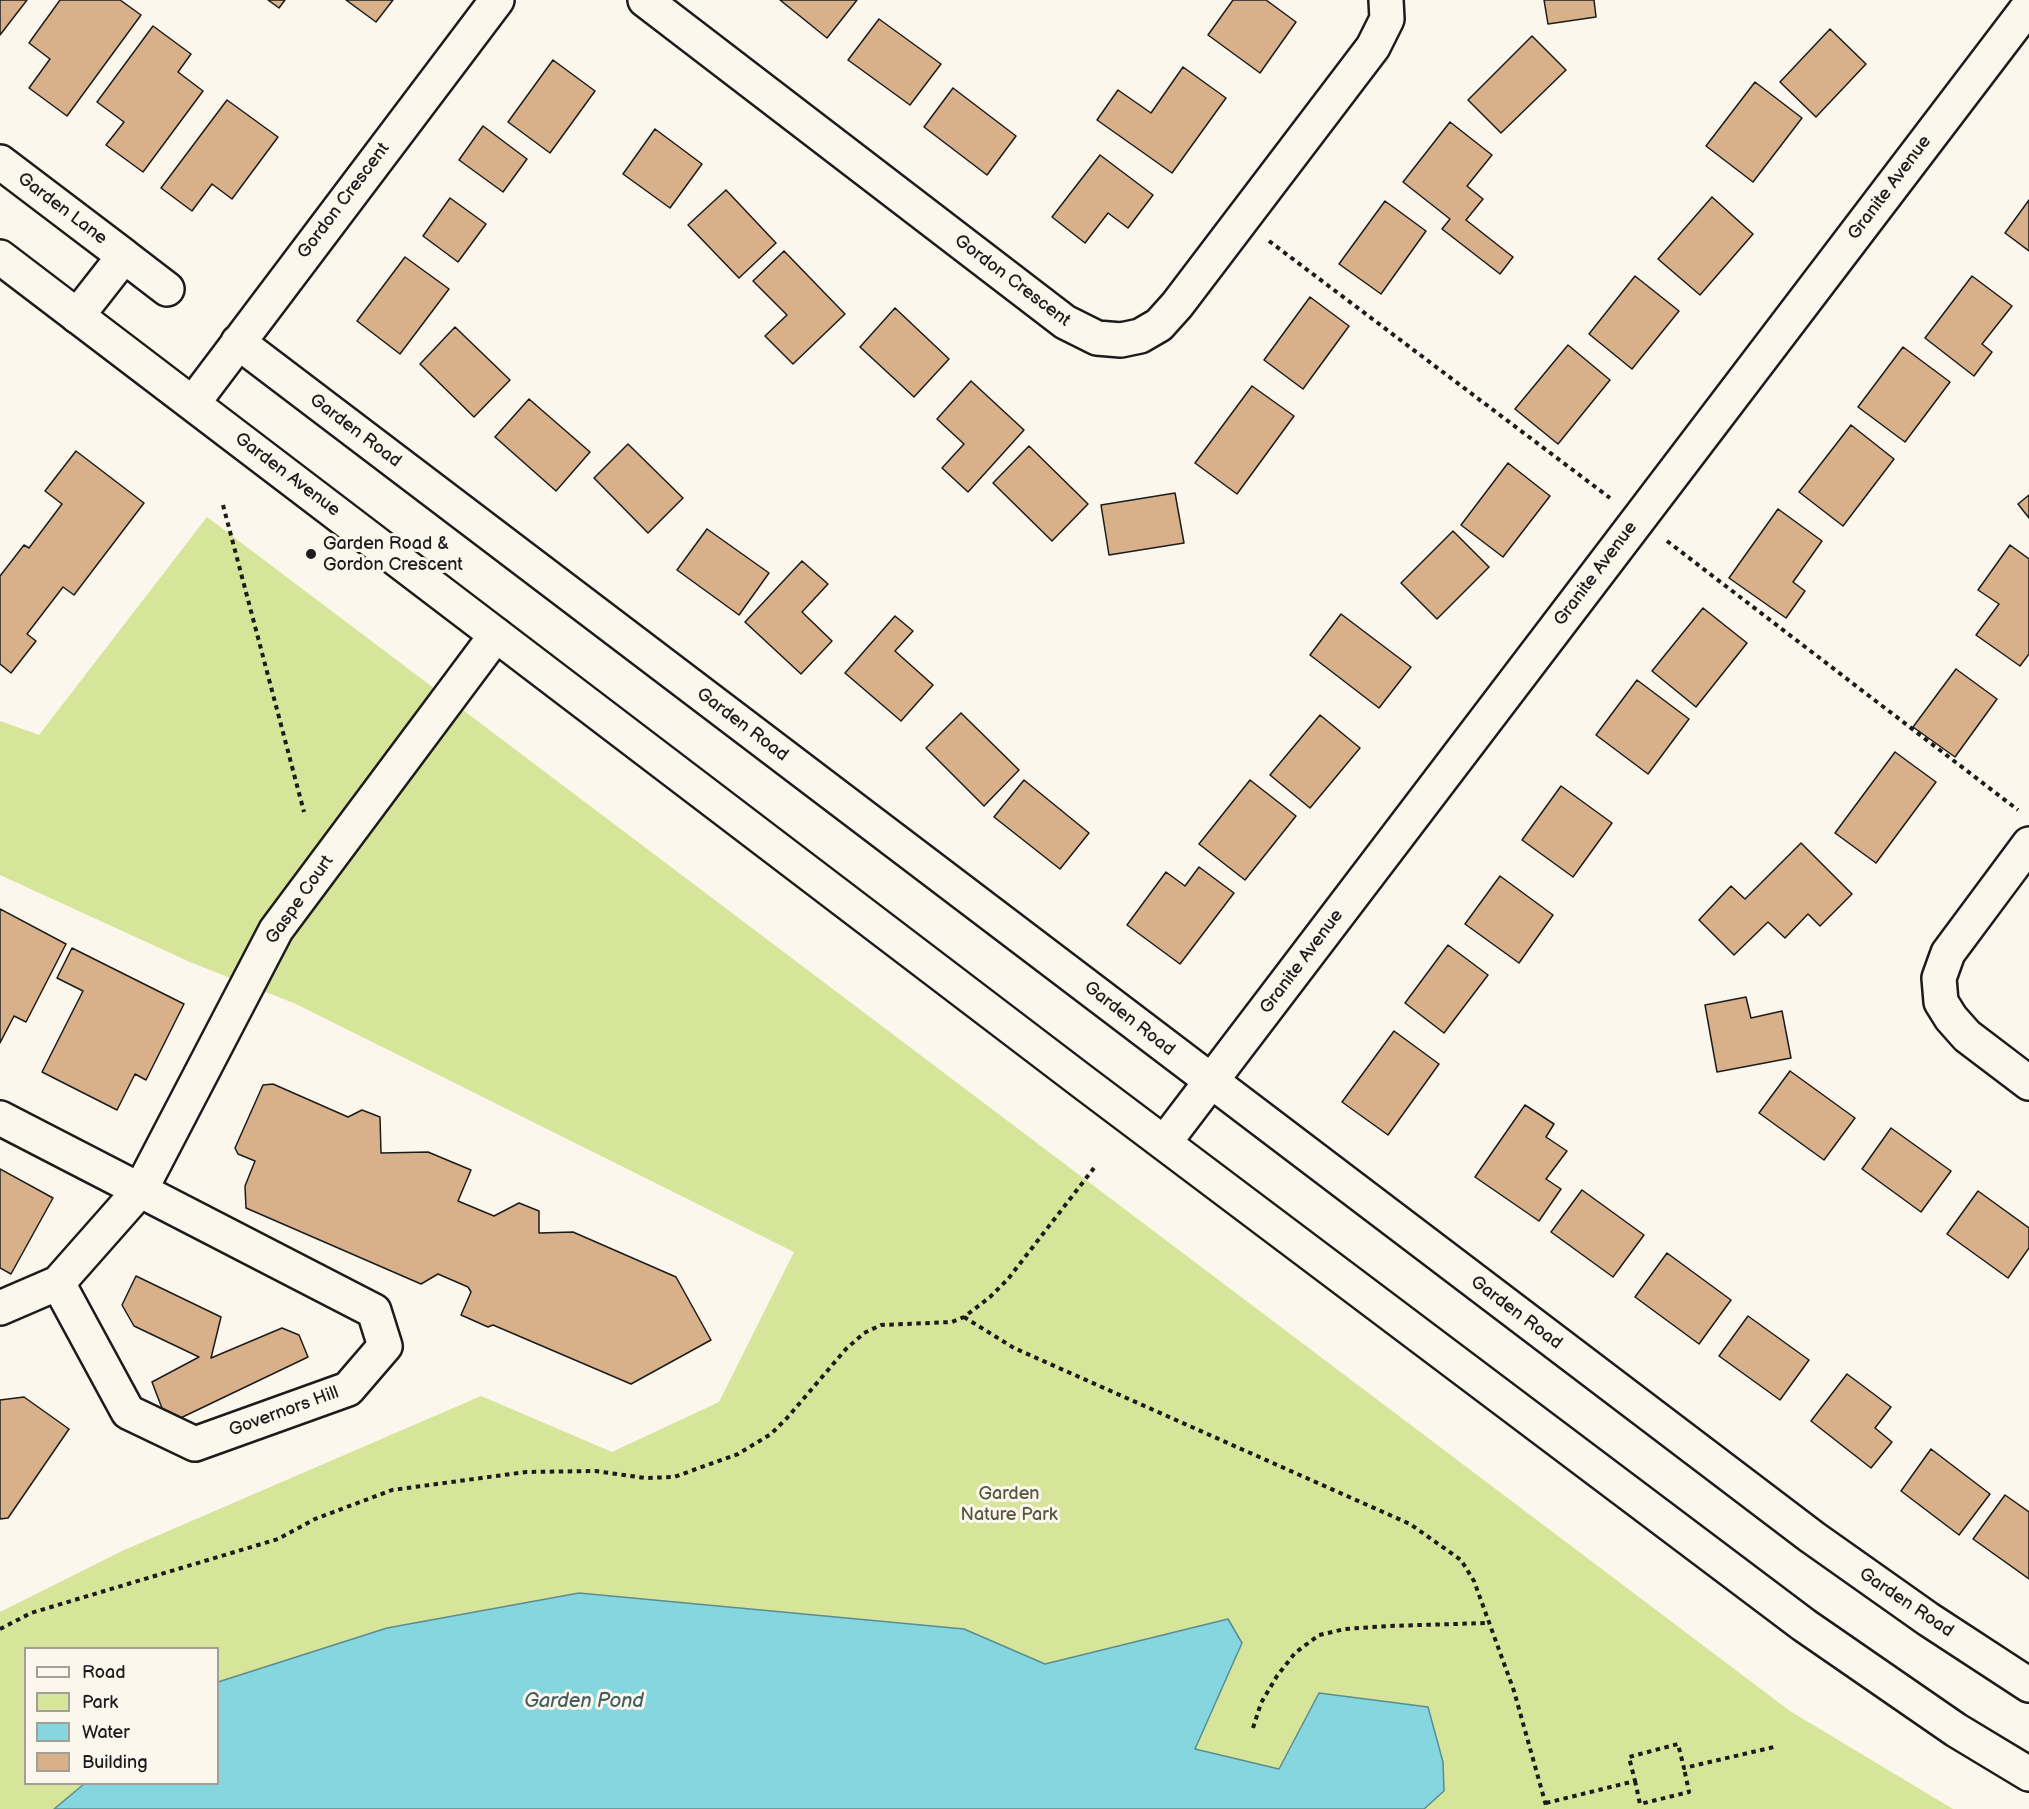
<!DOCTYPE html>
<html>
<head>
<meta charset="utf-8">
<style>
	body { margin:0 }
	#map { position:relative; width:2029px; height:1809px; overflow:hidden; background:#fbf7ec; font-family:"Balsamiq Sans",sans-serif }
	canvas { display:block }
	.legend { position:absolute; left:24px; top:1647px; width:195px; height:138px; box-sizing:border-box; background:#fbf7ec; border:2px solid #a29f99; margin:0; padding:8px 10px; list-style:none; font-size:18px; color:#1c1c1c }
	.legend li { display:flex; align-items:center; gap:12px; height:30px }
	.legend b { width:30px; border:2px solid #a29f99 }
</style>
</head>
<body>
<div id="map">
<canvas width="2029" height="1809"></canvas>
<ul class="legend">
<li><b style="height:8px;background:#fbf7ec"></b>Road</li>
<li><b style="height:16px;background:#d6e599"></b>Park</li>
<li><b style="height:16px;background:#85d6de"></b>Water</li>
<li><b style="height:16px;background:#d8b089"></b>Building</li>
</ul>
</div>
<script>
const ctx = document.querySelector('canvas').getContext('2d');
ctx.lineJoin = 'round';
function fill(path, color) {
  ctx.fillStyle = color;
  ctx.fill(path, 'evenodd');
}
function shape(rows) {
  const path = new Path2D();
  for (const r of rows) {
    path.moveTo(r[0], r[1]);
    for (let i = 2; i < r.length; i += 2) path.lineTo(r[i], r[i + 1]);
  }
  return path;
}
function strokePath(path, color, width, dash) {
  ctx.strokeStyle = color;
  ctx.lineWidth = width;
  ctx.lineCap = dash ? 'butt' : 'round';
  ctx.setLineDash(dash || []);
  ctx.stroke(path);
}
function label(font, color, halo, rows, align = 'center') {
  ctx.font = font + ' "Balsamiq Sans",sans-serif';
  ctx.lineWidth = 6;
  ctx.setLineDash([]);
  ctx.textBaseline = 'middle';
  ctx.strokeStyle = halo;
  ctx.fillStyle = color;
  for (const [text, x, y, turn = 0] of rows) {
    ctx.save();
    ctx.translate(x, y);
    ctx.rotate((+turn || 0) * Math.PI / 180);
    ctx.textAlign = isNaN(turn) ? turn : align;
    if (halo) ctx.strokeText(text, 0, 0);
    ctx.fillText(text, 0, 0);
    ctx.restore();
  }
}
const green = shape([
	[207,517,1790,1711,1953,1809,0,1809,0,1612,122,1551,481,1396,612,1452,719,1402,794,1252,296,1004,190,962,0,875,0,721,39,735],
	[26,1648,218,1648,218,1784,26,1784]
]);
const water = shape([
	[579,1593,964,1629,1045,1664,1228,1619,1242,1643,1195,1749,1279,1769,1319,1693,1428,1707,1443,1762,1444,1791,1424,1809,54,1809,84,1784,218,1784,218,1682,387,1628,579,1593]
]);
const building = shape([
	[0,0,27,0,0,35,0,0],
	[60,0,120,0,141,15,67,116,29,88,50,59,29,43,60,0],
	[268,0,285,0,279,8,268,0],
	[346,0,393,0,376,22,346,0],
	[780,0,857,0,827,38,780,0],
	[1233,0,1266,0,1296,22,1260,73,1208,35,1233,0],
	[1544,0,1594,0,1596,17,1548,24,1544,0],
	[879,19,941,64,910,105,848,60,879,19],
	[153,26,191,54,178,72,203,91,143,172,106,145,124,122,97,102,153,26],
	[1830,29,1866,64,1816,117,1780,82,1830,29],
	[1532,36,1566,70,1501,133,1468,100,1532,36],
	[553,60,595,91,550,153,508,122,553,60],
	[1183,67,1226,98,1172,173,1097,120,1118,90,1151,113,1183,67],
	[1755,82,1802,118,1753,182,1706,146,1755,82],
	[953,88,1016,136,987,175,924,127,953,88],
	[227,100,278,137,232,199,212,184,192,211,161,188,227,100],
	[1450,122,1492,155,1467,186,1483,199,1466,220,1513,257,1500,274,1442,229,1450,219,1403,182,1450,122],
	[483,126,527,159,503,192,459,160,483,126],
	[655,129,702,164,670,208,623,174,655,129],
	[1100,155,1153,195,1128,228,1108,213,1085,243,1052,217,1100,155],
	[726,190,776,243,739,278,688,225,726,190],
	[1712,197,1753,234,1700,295,1658,259,1712,197],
	[450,198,486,224,458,262,423,236,450,198],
	[2029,200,2029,251,2005,233,2029,200],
	[1385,201,1426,231,1381,294,1339,264,1385,201],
	[784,251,845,314,793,364,765,336,787,315,753,281,784,251],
	[405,257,449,289,400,354,357,321,405,257],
	[1635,276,1679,311,1632,369,1589,334,1635,276],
	[1972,276,2012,306,1982,344,1992,352,1974,376,1925,338,1972,276],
	[1310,297,1349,326,1303,389,1264,360,1310,297],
	[895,308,949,359,914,397,860,347,895,308],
	[455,327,510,380,474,417,420,364,455,327],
	[1568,345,1610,380,1558,444,1515,409,1568,345],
	[1903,347,1950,382,1905,442,1858,407,1903,347],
	[971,381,1024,430,968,492,942,468,964,444,937,419,971,381],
	[1252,386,1294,416,1237,494,1195,463,1252,386],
	[529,399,590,452,556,491,495,437,529,399],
	[1851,425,1894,459,1843,526,1799,492,1851,425],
	[628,444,683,498,648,533,594,478,628,444],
	[1029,446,1088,504,1052,541,993,483,1029,446],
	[76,451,144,503,74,595,63,587,27,634,36,641,11,673,0,664,0,576,24,545,29,548,62,504,45,491,76,451],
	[1508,463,1550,496,1503,557,1461,525,1508,463],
	[1175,493,1184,543,1109,555,1101,505,1175,493],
	[2029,495,2029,518,2018,504,2029,495],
	[1778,509,1822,541,1793,582,1805,591,1786,618,1729,578,1778,509],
	[707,529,769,573,739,615,677,570,707,529],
	[1453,531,1489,567,1437,619,1401,583,1453,531],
	[2010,545,2029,559,2029,654,2020,666,1976,635,1999,604,1978,590,2010,545],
	[802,561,828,584,802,612,832,641,801,674,745,622,802,561],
	[1703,608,1747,643,1696,707,1652,671,1703,608],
	[1341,614,1411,667,1379,708,1310,655,1341,614],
	[895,616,913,631,895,651,933,685,901,721,845,673,895,616],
	[1956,669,1997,699,1955,757,1913,727,1956,669],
	[1637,680,1689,719,1648,774,1596,735,1637,680],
	[961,713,1019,770,984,806,926,748,961,713],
	[1320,715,1360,748,1310,808,1270,775,1320,715],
	[1895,752,1936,782,1876,863,1835,833,1895,752],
	[1024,780,1089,833,1060,869,994,817,1024,780],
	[1250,780,1296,816,1245,880,1199,844,1250,780],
	[1561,786,1612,823,1573,877,1522,840,1561,786],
	[1801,843,1852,894,1820,926,1808,914,1785,938,1768,922,1734,955,1699,920,1731,886,1745,899,1801,843],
	[1199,867,1234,893,1180,964,1127,925,1166,872,1185,886,1199,867],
	[1500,876,1553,915,1519,963,1465,924,1500,876],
	[0,909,66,944,26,1022,14,1016,0,1043,0,909],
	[1448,945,1488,975,1444,1033,1405,1003,1448,945],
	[72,948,184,1004,146,1080,135,1074,117,1110,42,1072,83,991,57,978,72,948],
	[1746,997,1751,1018,1782,1011,1791,1058,1717,1072,1705,1005,1746,997],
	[1394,1031,1439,1064,1388,1135,1342,1102,1394,1031],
	[1790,1071,1855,1118,1824,1160,1759,1113,1790,1071],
	[273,1084,348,1117,362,1110,380,1117,381,1153,428,1152,471,1170,458,1201,494,1216,519,1203,539,1211,539,1233,573,1232,676,1277,711,1340,631,1384,493,1325,488,1327,461,1315,471,1292,468,1287,438,1274,421,1284,246,1208,245,1186,255,1161,238,1154,235,1148,263,1085,273,1084],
	[1525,1105,1554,1124,1546,1137,1567,1151,1546,1179,1561,1189,1539,1221,1475,1177,1525,1105],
	[1891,1128,1951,1171,1921,1212,1862,1169,1891,1128],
	[0,1169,53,1198,11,1274,0,1268,0,1169],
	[1582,1190,1644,1235,1613,1277,1551,1232,1582,1190],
	[1978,1191,2029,1228,2029,1248,2008,1278,1947,1234,1978,1191],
	[1667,1253,1731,1300,1699,1344,1635,1297,1667,1253],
	[136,1276,221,1317,211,1358,282,1328,299,1335,308,1357,168,1424,152,1382,199,1357,134,1326,122,1305,136,1276],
	[1748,1316,1809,1360,1780,1400,1719,1356,1748,1316],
	[1847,1374,1891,1407,1875,1428,1892,1442,1871,1468,1811,1421,1847,1374],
	[24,1397,69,1429,8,1518,0,1519,0,1400,24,1397],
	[1931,1449,1990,1494,1959,1535,1901,1491,1931,1449],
	[2005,1495,2029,1512,2029,1579,1973,1539,2005,1495]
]);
const path = shape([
	[1269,241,1610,498],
	[223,505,304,812],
	[1667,541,2018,810],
	[964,1317,1014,1348,1410,1524,1461,1560,1474,1581,1514,1691,1547,1809],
	[0,1629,31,1613,278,1539,315,1519,392,1490,526,1472,595,1471,645,1478,674,1477,738,1454,771,1434,787,1418,846,1349,864,1333,881,1325,952,1322,964,1317,990,1297,1008,1279,1094,1168],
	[1253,1728,1261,1703,1277,1676,1295,1653,1319,1635,1345,1629,1388,1626,1487,1623],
	[1635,1781,1640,1804,1689,1792,1684,1768],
	[1546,1803,1635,1781,1629,1757,1678,1744,1684,1768,1774,1747]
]);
const street = shape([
	[645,0,1065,322,1097,338,1121,340,1140,336,1159,325,1177,305,1373,47,1387,19,1386,0],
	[0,162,124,256,77,316],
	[124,256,167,289],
	[238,342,1812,1537,1928,1619,2029,1685],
	[193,403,497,0],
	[2029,844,1948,953,1939,978,1941,1002,1951,1018,1967,1036,2029,1083],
	[0,1118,374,1311,385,1346,348,1389,195,1444,128,1412,58,1283],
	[0,1308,58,1283,141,1189,276,930,496,635]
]);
const secondary = shape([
	[0,257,1083,1082,1804,1625,1956,1730,2029,1774],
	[1164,1143,2029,6]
]);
const markers = [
	[311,554,6,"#1c1c1c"]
];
const streetNames = [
	["Granite Avenue",1890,188,-53],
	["Gordon Crescent",344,201,-53],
	["Garden Lane",62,209,37],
	["Gordon Crescent",1012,281,37],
	["Garden Road",355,431,37],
	["Garden Avenue",287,475,37],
	["Granite Avenue",1596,574,-53],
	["Garden Road",742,725,37],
	["Gaspe Court",300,900,-55],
	["Granite Avenue",1302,962,-53],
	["Garden Road",1129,1019,38],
	["Garden Road",1516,1313,37],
	["Governors Hill",284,1412,-20],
	["Garden Road",1906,1603,34]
];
const poiNames = [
	["Garden Road &",323,544],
	["Gordon Crescent",323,565]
];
const parkNames = [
	["Garden",1009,1494],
	["Nature Park",1009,1515]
];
const waterNames = [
	["Garden Pond",584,1702]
];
fill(green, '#d6e599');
fill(water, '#85d6de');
strokePath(water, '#5b8c90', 1.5);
fill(building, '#d8b089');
strokePath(building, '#1c1c1c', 1.5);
strokePath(street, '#1c1c1c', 38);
strokePath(secondary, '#1c1c1c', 38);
strokePath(path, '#1c1c1c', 4, [4.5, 4.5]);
strokePath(street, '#fbf7ec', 33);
strokePath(secondary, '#fbf7ec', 33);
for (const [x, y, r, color] of markers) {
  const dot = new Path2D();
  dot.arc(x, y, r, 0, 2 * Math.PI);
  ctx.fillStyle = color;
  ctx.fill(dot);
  strokePath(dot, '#fbf7ec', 2);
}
label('18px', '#1c1c1c', '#fbf7ec', streetNames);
label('18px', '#1c1c1c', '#fbf7ec', poiNames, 'left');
label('18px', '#545842', '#fbf7ec', parkNames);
label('italic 20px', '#415d60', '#fbf7ec', waterNames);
</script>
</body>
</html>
